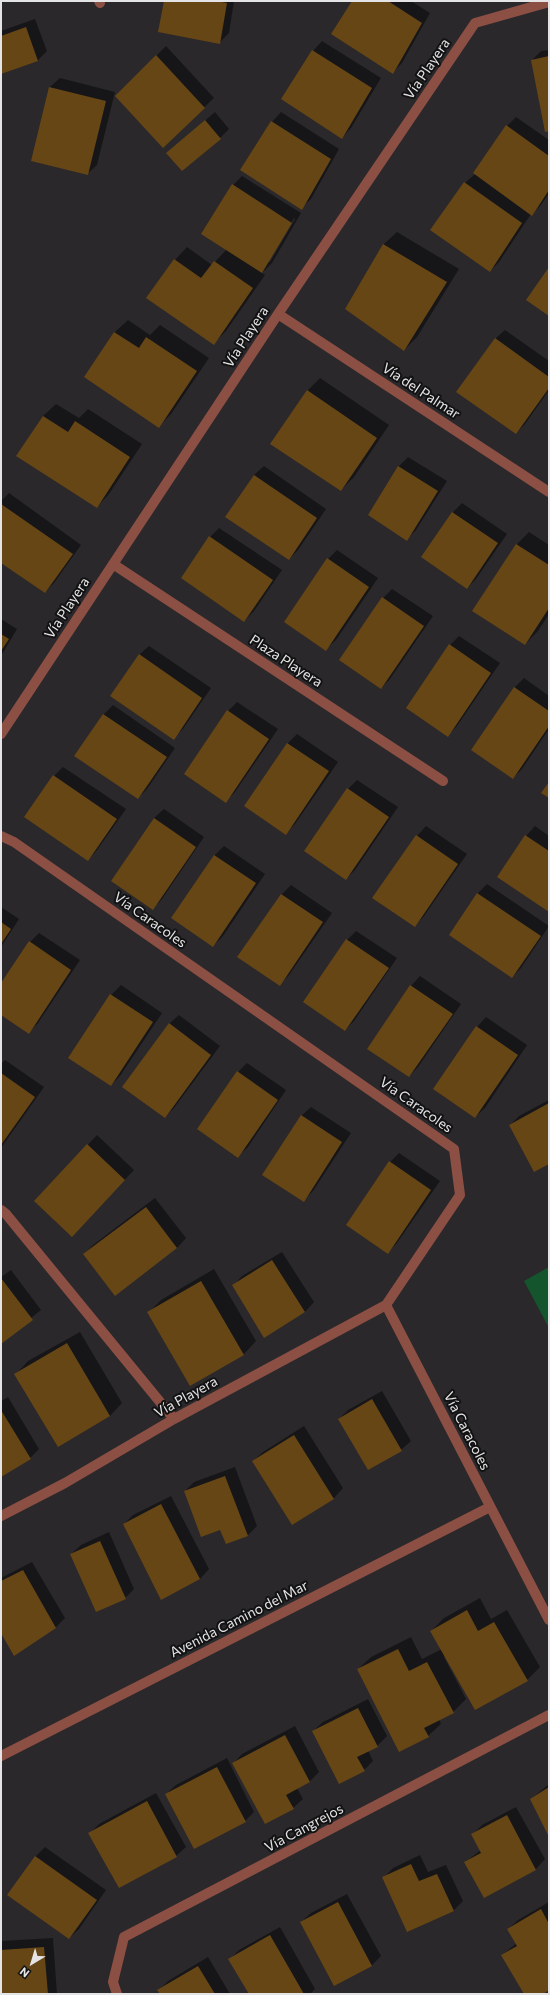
<!DOCTYPE html>
<html>
<head>
<meta charset="utf-8">
<style>
	body { margin:0 }
	#map { position:relative; width:550px; height:1995px; overflow:hidden; background:#2a282b; font-family:Commissioner,sans-serif }
	canvas { display:block }
	.frame { position:absolute; inset:0; border:2px solid #e4e3e5; pointer-events:none }
	.north { position:absolute; left:12px; top:1943px; width:40px; height:40px; -webkit-text-stroke:3px #121213; paint-order:stroke; rotate:218deg; font-size:11px; font-weight:700; line-height:16px; text-align:center; color:#e4e3e5 }
	.north::after { content:''; display:block; margin:auto; width:14px; height:18px; background:#e4e3e5; clip-path:polygon(50% 0,100% 100%,50% 72%,0 100%) }
</style>
</head>
<body>
<div id="map">
<canvas width="550" height="1995"></canvas>
<div class="frame"></div>
<div class="north">N</div>
</div>
<script>
const ctx = document.querySelector('canvas').getContext('2d');
ctx.lineJoin = 'round';
function fill(path, color) {
  ctx.fillStyle = color;
  ctx.fill(path, 'evenodd');
}
function shape(rows) {
  const path = new Path2D();
  for (const r of rows) {
    path.moveTo(r[0], r[1]);
    for (let i = 2; i < r.length; i += 2) path.lineTo(r[i], r[i + 1]);
  }
  return path;
}
function strokePath(path, color, width, dash) {
  ctx.strokeStyle = color;
  ctx.lineWidth = width;
  ctx.lineCap = dash ? 'butt' : 'round';
  ctx.setLineDash(dash || []);
  ctx.stroke(path);
}
function label(font, color, halo, rows, align = 'center') {
  ctx.font = font + ' Commissioner,sans-serif';
  ctx.lineWidth = 4;
  ctx.setLineDash([]);
  ctx.textBaseline = 'middle';
  ctx.strokeStyle = halo;
  ctx.fillStyle = color;
  for (const [text, x, y, turn = 0] of rows) {
    ctx.save();
    ctx.translate(x, y);
    ctx.rotate((+turn || 0) * Math.PI / 180);
    ctx.textAlign = isNaN(turn) ? turn : align;
    if (halo) ctx.strokeText(text, 0, 0);
    ctx.fillText(text, 0, 0);
    ctx.restore();
  }
}
const green = shape([
	[549,1267,549,1328,524,1281]
]);
const shadow = shape([
	[1,1,11,1,1,3],
	[165,1,234,1,229,33,219,43],
	[353,1,411,1,430,13,402,63,393,72],
	[35,19,47,51,38,60,1,73,1,31],
	[322,41,381,78,351,128,342,138,313,51],
	[166,46,214,98,163,147,116,96],
	[549,50,549,130,532,60,541,51],
	[60,78,115,92,97,165,87,174,32,160,50,87],
	[215,112,229,129,220,138,167,153],
	[281,112,339,149,311,199,301,208,272,122],
	[516,117,549,140,549,193,541,205,532,214,531,214,499,262,490,271,465,183,475,174,507,126],
	[242,176,301,213,272,263,262,273,265,275,226,331,213,344,175,260,187,247,212,265,227,249,233,185],
	[294,218,295,219,270,262,268,262],
	[397,232,459,269,417,337,404,350,346,309,384,244],
	[128,320,150,335,160,325,209,358,171,414,159,426,86,377,115,332],
	[505,330,549,361,549,390,525,424,516,433,495,339],
	[320,378,389,425,354,477,341,490,307,391],
	[56,404,79,418,88,409,142,444,109,494,97,507,43,416],
	[408,457,447,481,416,530,407,539,369,515,399,466],
	[264,466,326,509,298,550,289,559,254,475],
	[9,493,81,545,54,583,45,592,1,562,1,501],
	[462,503,507,534,476,579,467,588,422,557,453,512],
	[219,528,282,570,254,611,244,621,210,537],
	[529,532,549,545,549,614,538,631,525,644,517,544],
	[337,550,378,578,336,640,326,649,328,559],
	[392,589,433,616,390,679,381,688,383,598],
	[1,619,17,629,1,656],
	[459,636,500,663,457,726,448,735,450,645],
	[149,646,211,688,183,729,173,738,139,655],
	[524,678,549,696,549,729,522,769,513,778,514,688],
	[237,702,278,729,235,792,226,801,228,711],
	[113,705,175,748,147,789,138,798,75,755,104,714],
	[297,734,338,762,295,824,286,833,245,805,288,743],
	[63,767,126,809,97,850,88,860,54,776],
	[357,780,398,807,355,870,346,879,348,789],
	[164,809,204,837,162,899,153,909,154,818],
	[426,826,467,854,424,916,415,926,417,836],
	[535,826,549,836,549,911,526,836],
	[224,846,265,874,223,936,213,946,173,918,215,855],
	[487,884,549,926,521,968,512,977,450,935,478,893],
	[291,885,332,913,289,975,280,984,239,956,282,894],
	[1,907,19,919,1,947],
	[356,931,397,958,354,1021,345,1030,347,940],
	[39,933,80,960,38,1023,29,1032,1,1014,1,985,30,942],
	[420,976,461,1004,418,1067,409,1076,368,1048,411,986],
	[121,985,162,1013,120,1076,111,1085,70,1058,111,995],
	[179,1015,220,1046,174,1108,165,1117,169,1024],
	[486,1017,527,1045,485,1108,475,1117,477,1027],
	[5,1060,44,1087,1,1148,1,1064],
	[247,1063,286,1090,248,1147,238,1156,238,1072],
	[549,1100,549,1163,510,1125,519,1116],
	[311,1107,351,1133,313,1191,304,1200,301,1116],
	[97,1135,134,1170,81,1226,35,1201],
	[399,1153,440,1181,397,1243,388,1252,390,1162],
	[155,1198,186,1238,177,1248,84,1254,93,1245],
	[282,1252,314,1302,305,1312,233,1286,242,1276],
	[214,1269,256,1341,244,1354,190,1385,148,1313,161,1300],
	[11,1270,41,1310,1,1342,1,1277],
	[80,1332,122,1403,110,1416,16,1374,28,1361],
	[382,1391,411,1441,401,1450,339,1419,348,1410],
	[8,1397,39,1449,30,1458,1,1475,1,1401],
	[304,1426,343,1488,334,1498,292,1524,253,1461,263,1452],
	[235,1467,257,1526,248,1535,227,1543,221,1529,185,1491,194,1482],
	[171,1496,209,1569,200,1579,124,1524,133,1515],
	[109,1532,134,1589,125,1598,71,1554,81,1545],
	[32,1562,65,1618,56,1627,15,1654,1,1631,1,1578],
	[480,1598,491,1619,507,1610,540,1667,527,1680,444,1657,466,1699,453,1712,439,1719,441,1724,428,1736,358,1669,371,1657,411,1637,422,1659,442,1649,431,1631,444,1618],
	[368,1699,387,1736,377,1746,368,1750,373,1761,364,1770,313,1731,323,1722],
	[295,1726,319,1772,310,1781,297,1788,303,1799,293,1808,233,1764,242,1754],
	[227,1758,254,1812,245,1821,166,1794,176,1785],
	[549,1784,549,1835,531,1799],
	[156,1793,186,1847,176,1856,90,1833,99,1824],
	[516,1807,545,1859,536,1869,484,1896,465,1862,481,1850,473,1834,482,1825],
	[45,1847,106,1890,79,1929,69,1938,35,1857],
	[420,1855,428,1872,446,1865,463,1901,453,1911,384,1877,393,1868],
	[347,1894,381,1956,371,1966,301,1922,311,1913],
	[549,1902,549,1989,541,1994,525,1994,502,1955,517,1943,508,1929,518,1920],
	[280,1927,315,1989,310,1994,250,1994,230,1959,239,1950],
	[53,1938,57,1994,1,1994,1,1941],
	[208,1957,230,1994,161,1994,159,1990,168,1981]
]);
const building = shape([
	[164,1,216,1,227,3,220,44,158,32],
	[352,1,388,1,422,23,393,74,331,34],
	[26,27,38,61,1,74,1,36],
	[312,50,372,88,342,139,281,99],
	[156,55,205,108,163,148,115,96],
	[549,56,549,131,545,132,531,60],
	[49,87,106,101,88,175,31,161],
	[205,120,221,139,182,171,166,153],
	[271,121,331,159,302,210,240,170],
	[506,125,549,156,549,190,532,216,473,173],
	[464,182,522,223,490,272,430,230],
	[232,184,292,223,262,273,201,234],
	[383,244,447,282,404,351,345,309],
	[174,259,201,278,214,261,253,288,214,345,146,298],
	[549,267,549,316,526,300],
	[114,332,139,348,146,337,197,371,159,428,84,377],
	[495,338,549,377,549,388,516,434,456,392],
	[307,390,377,438,341,491,270,444],
	[43,416,68,432,75,421,130,457,97,508,16,456],
	[398,466,438,491,407,541,368,515],
	[254,475,317,518,289,560,225,517],
	[1,504,73,554,45,593,1,563],
	[452,512,498,543,467,589,421,557],
	[209,536,273,580,244,622,181,578],
	[516,544,549,565,549,608,525,645,472,611],
	[327,558,369,587,326,651,284,622],
	[382,597,424,626,381,689,339,660],
	[1,634,9,639,1,651],
	[449,644,491,673,448,737,406,708],
	[139,654,202,698,174,740,110,696],
	[514,687,549,711,549,726,513,779,471,750],
	[227,710,269,739,226,803,184,774],
	[103,714,167,757,138,799,74,756],
	[287,743,329,771,286,835,244,806],
	[53,775,117,819,88,861,24,817],
	[549,782,549,798,541,793],
	[347,788,389,817,346,880,304,851],
	[154,818,196,847,153,910,111,881],
	[416,835,458,864,415,927,372,898],
	[525,835,549,851,549,912,497,877],
	[214,855,256,883,213,947,171,918],
	[477,893,541,936,512,978,449,935],
	[281,894,323,922,280,986,237,957],
	[1,922,11,929,1,944],
	[346,939,389,968,345,1031,303,1002],
	[29,941,71,970,29,1034,1,1015,1,983],
	[410,985,453,1014,409,1077,367,1049],
	[110,994,153,1022,111,1086,68,1058],
	[169,1023,211,1055,165,1118,122,1087],
	[476,1026,518,1055,475,1118,433,1089],
	[237,1071,278,1100,238,1158,197,1129],
	[1,1073,35,1097,1,1145],
	[549,1103,549,1164,534,1172,509,1125],
	[301,1115,342,1142,304,1202,262,1175],
	[87,1144,125,1180,72,1237,34,1201],
	[389,1161,431,1190,388,1254,346,1225],
	[146,1207,177,1248,115,1296,83,1254],
	[272,1260,305,1312,264,1338,232,1285],
	[1,1278,33,1320,1,1344],
	[201,1281,244,1355,190,1386,147,1312],
	[67,1343,110,1416,58,1447,14,1374],
	[372,1399,402,1451,368,1470,338,1419],
	[1,1410,31,1459,1,1477],
	[294,1435,334,1499,292,1525,252,1461],
	[225,1476,248,1536,226,1544,220,1530,201,1537,184,1491],
	[161,1504,200,1579,161,1600,123,1524],
	[100,1541,126,1599,96,1612,70,1554],
	[23,1570,56,1628,14,1656,1,1633,1,1581],
	[467,1610,478,1631,494,1622,528,1681,475,1710,430,1631],
	[398,1649,409,1671,427,1662,454,1713,424,1728,429,1737,399,1752,357,1669],
	[358,1708,378,1747,357,1757,365,1771,339,1784,312,1731],
	[285,1735,310,1782,286,1795,294,1809,265,1824,232,1763],
	[217,1767,246,1822,194,1849,165,1794],
	[549,1787,549,1837,530,1799],
	[147,1801,177,1857,119,1888,88,1833],
	[507,1815,536,1870,484,1898,464,1862,481,1853,471,1834],
	[35,1856,97,1900,69,1939,7,1895],
	[411,1864,419,1881,437,1874,454,1911,407,1932,382,1877],
	[338,1902,372,1966,334,1986,300,1922],
	[541,1909,549,1924,549,1990,543,1994,524,1994,501,1955,517,1946,507,1929],
	[270,1935,304,1994,249,1994,228,1959],
	[44,1947,48,1994,1,1994,1,1950],
	[198,1966,215,1994,160,1994,157,1990]
]);
const street = shape([
	[99,1,100,3],
	[278,314,549,492],
	[113,564,443,781],
	[1,734,278,314,475,23,549,2],
	[1,836,14,842,454,1149,460,1195,386,1305,174,1419,65,1483,1,1516],
	[1,1210,6,1214,174,1419],
	[386,1305,549,1620],
	[1,1756,490,1507],
	[117,1994,113,1982,124,1937,549,1715]
]);
const streetNames = [
	["Vía Playera",427,69,-56],
	["Vía Playera",246,337,-57],
	["Vía del Palmar",421,391,33],
	["Vía Playera",67,608,-57],
	["Plaza Playera",286,661,33],
	["Vía Caracoles",150,920,35],
	["Vía Caracoles",416,1105,35],
	["Vía Playera",186,1397,-29],
	["Vía Caracoles",467,1431,63],
	["Avenida Camino del Mar",239,1619,-27],
	["Vía Cangrejos",304,1828,-28]
];
fill(green, '#15552d');
fill(shadow, '#0007');
fill(building, '#674615');
strokePath(street, '#8c4f44', 10);
label('14px', '#e4e3e5', '#121213', streetNames);
</script>
</body>
</html>
